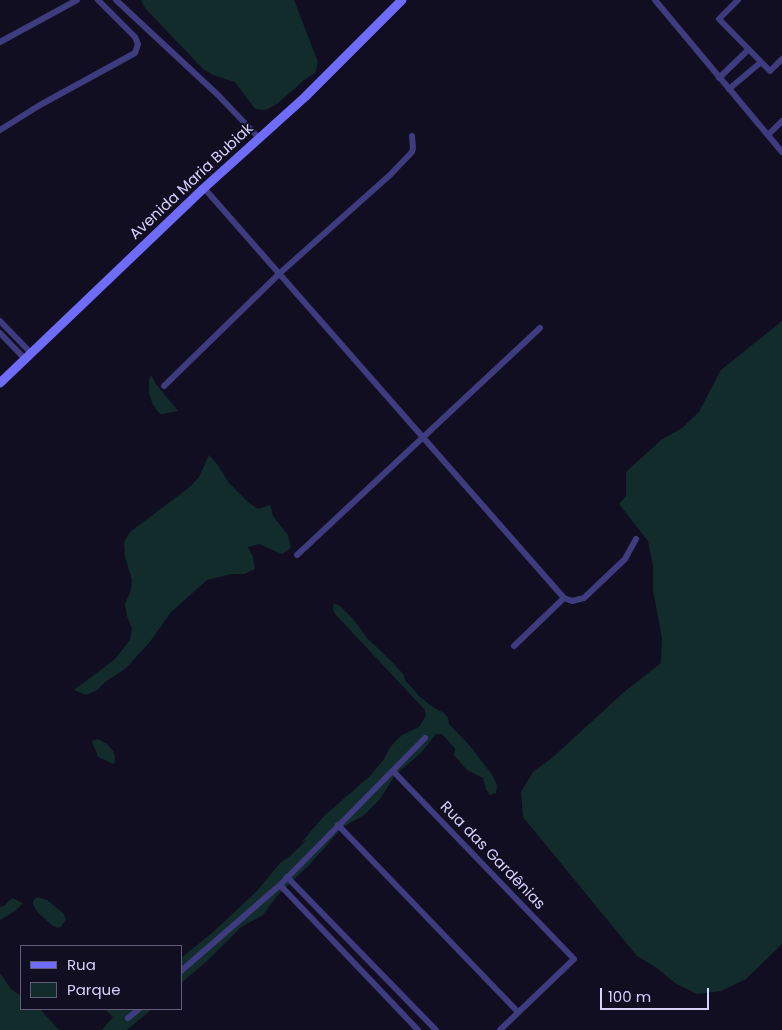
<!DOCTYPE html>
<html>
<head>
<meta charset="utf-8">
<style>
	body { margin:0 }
	#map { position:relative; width:782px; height:1030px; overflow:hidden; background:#120e22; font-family:Poppins,sans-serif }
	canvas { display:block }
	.legend { position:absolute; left:20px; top:945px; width:162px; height:65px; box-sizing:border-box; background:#120e22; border:1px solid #605c7a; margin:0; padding:6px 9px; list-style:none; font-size:15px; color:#d6d1fd }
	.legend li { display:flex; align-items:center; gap:10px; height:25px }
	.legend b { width:25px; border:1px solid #605c7a }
	.scale { position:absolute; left:600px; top:988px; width:109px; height:22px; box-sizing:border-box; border:2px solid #d6d1fd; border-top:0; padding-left:6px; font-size:15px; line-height:18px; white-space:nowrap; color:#d6d1fd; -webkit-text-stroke:4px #120e22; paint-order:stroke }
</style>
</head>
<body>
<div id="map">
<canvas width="782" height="1030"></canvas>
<ul class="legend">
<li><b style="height:6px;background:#706cfa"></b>Rua</li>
<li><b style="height:14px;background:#122c2b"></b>Parque</li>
</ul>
<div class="scale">100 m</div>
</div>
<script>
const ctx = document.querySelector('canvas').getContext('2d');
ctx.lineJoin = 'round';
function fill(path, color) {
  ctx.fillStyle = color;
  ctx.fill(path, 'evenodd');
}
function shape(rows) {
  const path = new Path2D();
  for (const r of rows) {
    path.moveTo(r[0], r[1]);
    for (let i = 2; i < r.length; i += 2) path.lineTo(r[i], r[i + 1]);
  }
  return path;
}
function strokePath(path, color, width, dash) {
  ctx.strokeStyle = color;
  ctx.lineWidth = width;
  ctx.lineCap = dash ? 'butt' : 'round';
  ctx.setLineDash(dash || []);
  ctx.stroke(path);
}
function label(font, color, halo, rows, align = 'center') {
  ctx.font = font + ' Poppins,sans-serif';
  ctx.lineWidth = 4;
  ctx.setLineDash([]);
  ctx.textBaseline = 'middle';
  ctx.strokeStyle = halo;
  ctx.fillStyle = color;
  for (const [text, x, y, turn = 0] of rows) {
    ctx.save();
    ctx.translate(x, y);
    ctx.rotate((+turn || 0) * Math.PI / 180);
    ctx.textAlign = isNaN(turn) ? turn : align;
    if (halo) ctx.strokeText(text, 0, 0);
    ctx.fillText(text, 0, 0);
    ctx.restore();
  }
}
const green = shape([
	[141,0,294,0,318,62,315,73,304,80,277,104,266,110,255,109,235,82,213,75,203,69,145,8],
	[782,321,782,944,746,979,721,991,697,994,675,983,657,968,637,956,523,817,521,792,533,772,552,758,624,692,661,663,662,638,653,590,653,565,648,541,619,504,626,496,626,472,661,440,682,428,699,412,721,370],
	[151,375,156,384,178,411,162,414,159,413,153,405,149,393,149,380],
	[209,455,217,464,229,483,248,502,258,509,270,505,273,516,288,535,291,548,282,554,259,544,248,547,253,557,255,569,244,574,231,574,207,580,171,612,149,643,125,669,105,682,97,690,86,695,74,690,115,659,130,640,132,628,127,616,125,604,130,593,132,580,125,557,124,542,130,532,191,486,199,477],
	[334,603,340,606,354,620,367,638,391,661,403,674,405,680,420,697,434,708,444,713,448,718,449,724,470,746,493,776,497,786,496,793,490,795,486,789,483,778,467,770,454,755,455,749,451,744,442,734,436,734,421,753,396,774,380,799,364,815,343,827,311,863,277,896,263,915,241,927,207,961,181,983,181,958,212,933,257,891,280,863,290,856,308,839,301,843,324,816,369,777,384,759,390,747,402,735,419,727,426,716,425,710,336,615,333,610],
	[98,739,107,744,113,751,115,757,114,764,98,757,92,741],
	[37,897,47,900,63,913,66,919,61,927,58,928,52,925,38,913,33,904,33,901],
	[12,898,23,903,15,911,0,920,0,907,4,906],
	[0,973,11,989,21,996,21,1009,40,1009,59,1030,0,1030],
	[105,1009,152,1009,127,1030,102,1030,113,1017]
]);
const street = shape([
	[116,0,218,95,260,139],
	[655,0,782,152],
	[738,0,719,19,770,71,782,59],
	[0,42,77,0],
	[719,78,748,50],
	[729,89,760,63],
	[0,130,40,105,135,53,138,44,135,37,98,0],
	[768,135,782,121],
	[204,188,564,598],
	[0,321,32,354],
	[0,333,25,359],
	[164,386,280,273,390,175,412,152,413,148,412,136],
	[297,555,540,328],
	[514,646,564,598,572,601,584,598,625,559,636,539],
	[393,771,574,959,500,1030],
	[338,825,518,1012],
	[287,877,436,1030],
	[280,885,418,1030],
	[181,971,280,885,425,738],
	[128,1018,139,1009]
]);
const secondary = shape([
	[0,383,204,188,305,97,402,0]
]);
const streetNames = [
	["Avenida Maria Bubiak",192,182,-43],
	["Rua das Gardênias",492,856,46]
];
fill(green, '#122c2b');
strokePath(street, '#3e3b7f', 6);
strokePath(secondary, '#706cfa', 9);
label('15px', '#d6d1fd', '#120e22', streetNames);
</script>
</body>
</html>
